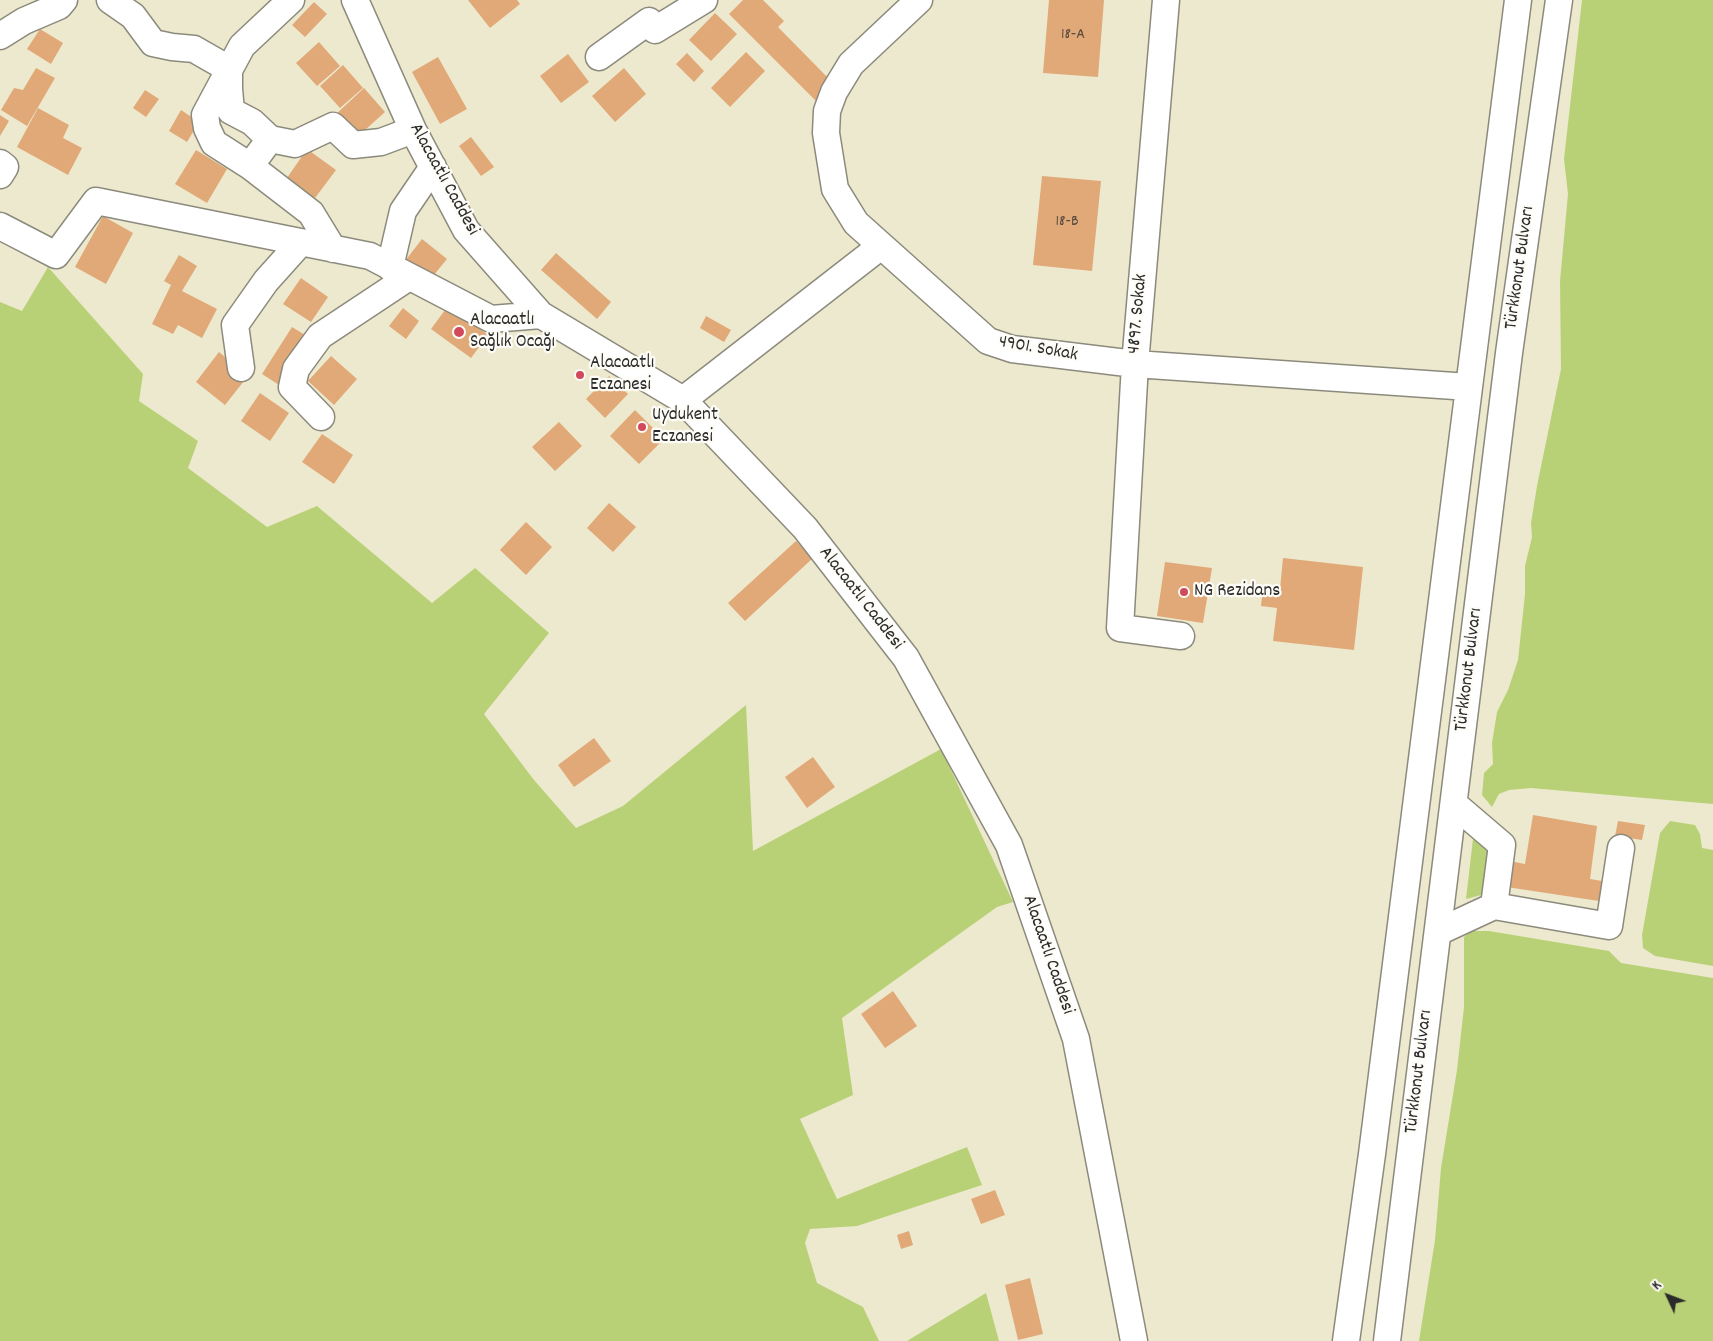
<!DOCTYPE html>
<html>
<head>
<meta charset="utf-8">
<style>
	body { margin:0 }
	#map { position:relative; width:1713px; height:1341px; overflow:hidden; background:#ede9ce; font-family:Dekko,sans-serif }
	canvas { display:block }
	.north { position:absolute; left:1643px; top:1271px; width:50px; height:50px; -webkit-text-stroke:4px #fdfcf7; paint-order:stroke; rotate:313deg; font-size:14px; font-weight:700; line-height:20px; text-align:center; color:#2b2b2b }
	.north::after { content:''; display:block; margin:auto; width:18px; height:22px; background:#2b2b2b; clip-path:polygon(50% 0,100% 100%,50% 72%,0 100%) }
</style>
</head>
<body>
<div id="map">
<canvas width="1713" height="1341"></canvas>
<div class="north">K</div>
</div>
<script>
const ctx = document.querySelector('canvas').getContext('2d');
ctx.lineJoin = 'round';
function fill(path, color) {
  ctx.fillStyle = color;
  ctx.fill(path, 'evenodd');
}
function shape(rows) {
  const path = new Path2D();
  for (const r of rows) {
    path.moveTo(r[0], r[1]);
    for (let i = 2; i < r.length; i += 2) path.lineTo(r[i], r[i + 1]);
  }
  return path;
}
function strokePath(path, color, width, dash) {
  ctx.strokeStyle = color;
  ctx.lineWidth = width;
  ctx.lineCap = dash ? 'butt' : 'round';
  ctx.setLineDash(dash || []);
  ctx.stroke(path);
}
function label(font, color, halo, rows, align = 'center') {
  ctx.font = font + ' Dekko,sans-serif';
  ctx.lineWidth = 4.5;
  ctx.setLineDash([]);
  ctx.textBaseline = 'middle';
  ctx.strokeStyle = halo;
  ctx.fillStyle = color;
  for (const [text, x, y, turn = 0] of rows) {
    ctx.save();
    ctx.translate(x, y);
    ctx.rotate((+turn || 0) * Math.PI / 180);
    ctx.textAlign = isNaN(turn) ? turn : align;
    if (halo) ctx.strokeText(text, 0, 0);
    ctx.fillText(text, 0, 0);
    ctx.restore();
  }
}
const green = shape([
	[1582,0,1713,0,1713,804,1531,788,1509,790,1499,794,1492,807,1482,795,1484,773,1493,764,1492,743,1497,712,1508,690,1518,660,1525,594,1525,566,1532,537,1531,523,1537,486,1561,369,1560,281,1568,194,1564,159],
	[48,267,143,374,139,401,198,441,188,468,267,527,317,506,432,603,475,568,549,633,484,714,534,780,576,828,623,806,746,705,753,851,941,749,1013,902,997,907,842,1018,853,1095,800,1119,837,1199,967,1147,982,1185,857,1226,810,1229,805,1243,817,1283,863,1307,879,1341,0,1341,0,302,22,311],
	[1670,821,1695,825,1700,834,1702,848,1713,850,1713,966,1655,956,1643,948,1642,935,1660,833],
	[1473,839,1494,854,1489,893,1466,899],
	[1471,931,1489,931,1609,951,1621,963,1713,978,1713,1341,1419,1341,1435,1240,1441,1168,1457,1070,1464,1007,1464,937],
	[986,1293,999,1341,907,1341]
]);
const building = shape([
	[468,0,517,0,520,4,490,28],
	[743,0,763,0,784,21,778,27,834,84,816,101,729,14],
	[1049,0,1104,0,1098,77,1043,73],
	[314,2,327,14,305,37,292,25],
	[715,13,737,34,711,61,689,40],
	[40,29,63,43,51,64,27,49],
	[319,42,340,66,317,86,296,63],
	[746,52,765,71,730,107,711,88],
	[687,53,704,71,694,82,676,64],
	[568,54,589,82,561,103,540,76],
	[438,57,467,109,440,124,412,72],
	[343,65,363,88,340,108,320,86],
	[36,68,55,78,27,126,1,110,14,88,23,90],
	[624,68,646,94,615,122,592,96],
	[364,88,385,112,355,139,334,116],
	[145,90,159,99,146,117,133,108],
	[38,108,69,125,63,138,82,148,68,175,17,147],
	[181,110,199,122,187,142,169,131],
	[0,115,9,121,0,136],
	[471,137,494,167,481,176,459,146],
	[307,149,336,170,315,198,287,178],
	[196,150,227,169,207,203,175,184],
	[1042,176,1101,181,1092,271,1033,265],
	[103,216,133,233,106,284,75,267],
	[422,239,447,259,429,281,405,261],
	[556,253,611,302,597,319,541,270],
	[179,255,197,266,182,291,217,309,202,338,178,325,173,334,152,324,171,285,164,281],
	[301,278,328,297,311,322,283,304],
	[448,306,488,335,471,358,431,329],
	[403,308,419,321,406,339,389,326],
	[706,316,731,330,724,342,700,328],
	[292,327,310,338,279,385,262,374],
	[219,352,248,376,225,405,196,382],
	[331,356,357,379,334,405,308,381],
	[609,376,628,394,605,418,586,399],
	[260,393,289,413,270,441,241,421],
	[635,410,664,439,639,464,610,436],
	[559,422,582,446,555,471,532,447],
	[322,434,353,455,334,484,302,462],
	[609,503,636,527,613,552,587,528],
	[526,522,552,547,526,575,500,550],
	[796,541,813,558,745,621,728,603],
	[1283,558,1363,567,1354,650,1273,641,1277,608,1261,606,1263,587,1280,589],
	[1165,562,1212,568,1203,623,1157,616],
	[594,738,611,761,574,787,558,765],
	[813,757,835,787,807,808,785,777],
	[1533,815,1597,826,1590,879,1602,881,1599,901,1500,886,1504,860,1525,864],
	[1618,821,1645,825,1642,840,1615,836],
	[893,991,917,1026,885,1048,861,1014],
	[995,1190,1005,1215,981,1224,971,1199],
	[909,1231,913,1245,901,1249,897,1235],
	[1030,1278,1043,1334,1018,1340,1005,1285]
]);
const minor = shape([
	[110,0,133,16,153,43,172,47,194,49,229,69,229,89,231,111,252,122,270,139,250,166],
	[291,0,242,46,205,115,207,128,214,143,250,166,311,213,333,249],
	[355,0,413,130,466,230,541,315,683,400,805,528,906,658,1009,845,1076,1039,1134,1341],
	[919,0,851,64,834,92,827,111,826,133,835,189,856,223,988,341,1012,349,1135,364,1469,387],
	[1166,0,1135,364,1120,628,1181,636],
	[655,30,704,0],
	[0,36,24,21,59,6,64,0],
	[599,57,649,21],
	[270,139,295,144,333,126,353,145,381,142,413,130],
	[0,163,5,167,0,175],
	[0,226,56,255,96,201,370,256,491,319,541,315],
	[390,267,403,211,433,167],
	[241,368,235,325,266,281,301,242],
	[683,400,881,246],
	[321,417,292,387,296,369,320,336,409,277],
	[1454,804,1502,845,1494,906],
	[1438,932,1494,906,1609,926,1621,848],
	[1346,1341,1372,1154,1518,0],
	[1387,1341,1509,353,1559,0]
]);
const markers = [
	[459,332,6,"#d1495b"],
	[580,375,5,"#d1495b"],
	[642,427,5,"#d1495b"],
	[1184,592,5,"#d1495b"]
];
const numberNames = [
	["18-A",1073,36],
	["18-B",1067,223]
];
const streetNames = [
	["Alacaatlı Caddesi",443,180,61],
	["Türkkonut Bulvarı",1521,268,-82],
	["4897. Sokak",1139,314,-85],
	["4901. Sokak",1038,350,10],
	["Alacaatlı Caddesi",860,599,52],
	["Türkkonut Bulvarı",1470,670,-83],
	["Alacaatlı Caddesi",1047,955,71],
	["Türkkonut Bulvarı",1420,1072,-83]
];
const poiNames = [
	["Alacaatlı",470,321],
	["Sağlık Ocağı",470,343],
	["Alacaatlı",590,364],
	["Eczanesi",590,386],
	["Uydukent",652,416],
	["Eczanesi",652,438],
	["NG Rezidans",1194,592]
];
fill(green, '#b9d176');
fill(building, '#e0a977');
strokePath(minor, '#8c8a7c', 29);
strokePath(minor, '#fff', 26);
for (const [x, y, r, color] of markers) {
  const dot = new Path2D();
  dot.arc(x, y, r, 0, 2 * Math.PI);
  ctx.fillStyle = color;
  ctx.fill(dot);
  strokePath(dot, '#fdfcf7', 2);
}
label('16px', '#584a3e', null, numberNames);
label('19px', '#2b2b2b', '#fdfcf7', streetNames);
label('19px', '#2b2b2b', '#fdfcf7', poiNames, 'left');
</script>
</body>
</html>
